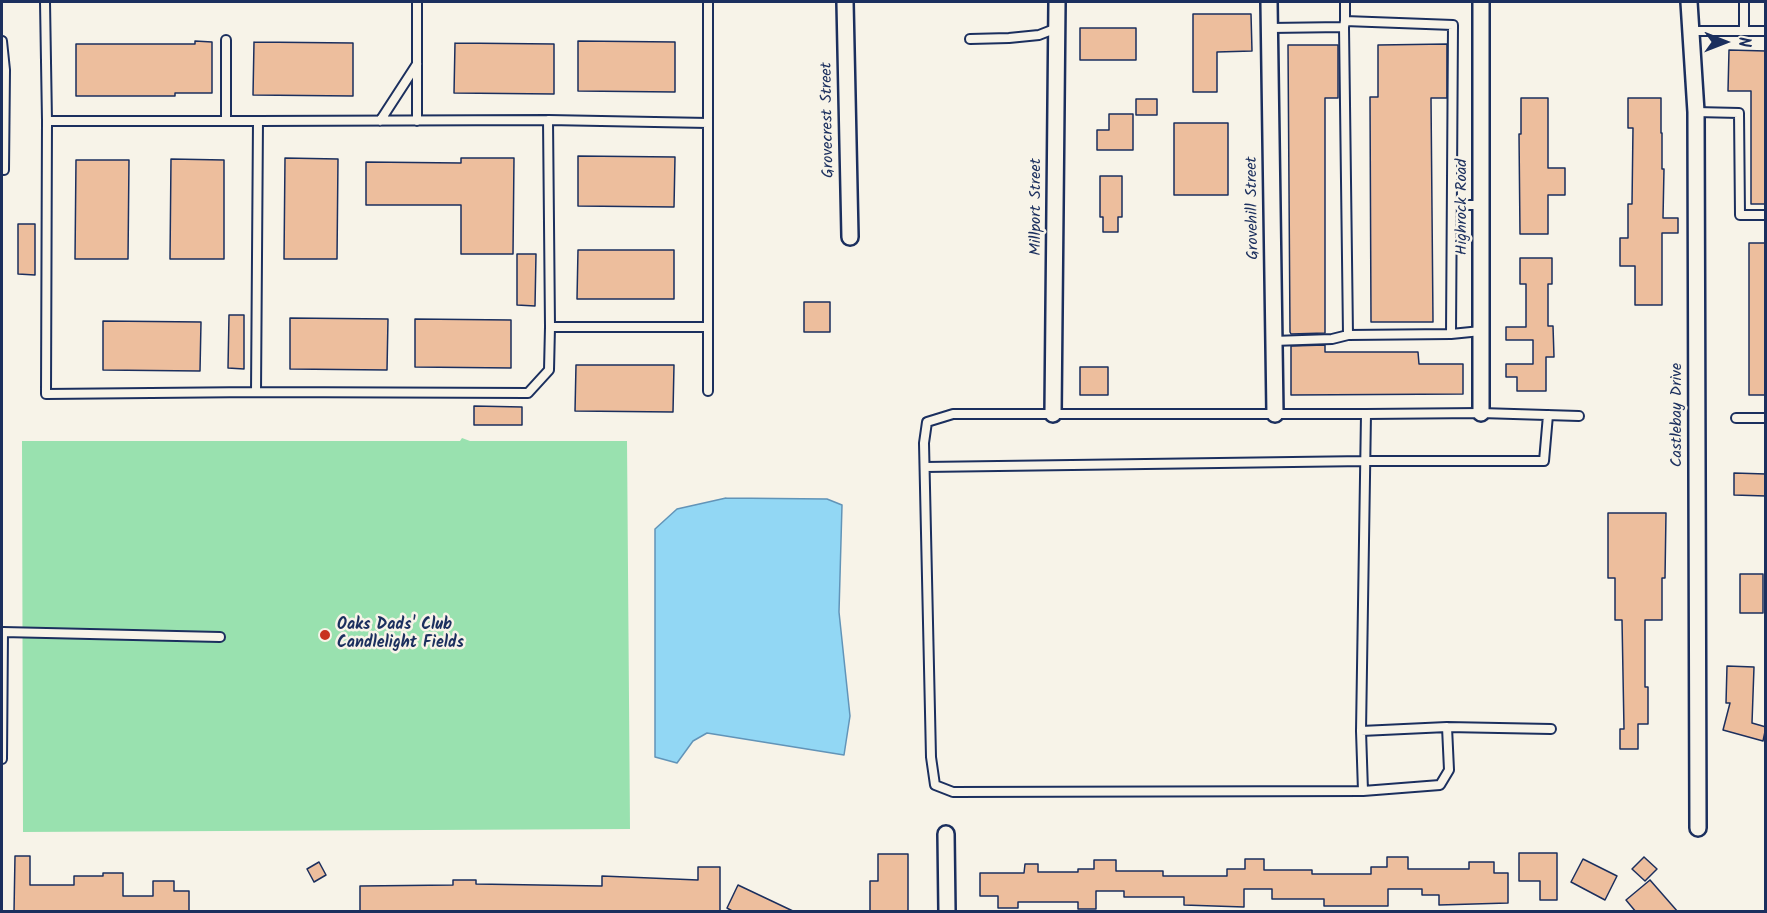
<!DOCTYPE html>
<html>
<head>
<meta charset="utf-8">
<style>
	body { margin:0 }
	#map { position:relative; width:1767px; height:913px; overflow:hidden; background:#f7f3e8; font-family:Kalam,sans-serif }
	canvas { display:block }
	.frame { position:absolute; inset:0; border:3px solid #1b2f5e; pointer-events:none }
	.north { position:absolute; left:1695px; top:12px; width:60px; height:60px; -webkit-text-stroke:4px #f7f3e8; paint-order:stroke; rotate:90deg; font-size:16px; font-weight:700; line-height:24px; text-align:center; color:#1b2f5e }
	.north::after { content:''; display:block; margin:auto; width:21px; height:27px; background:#1b2f5e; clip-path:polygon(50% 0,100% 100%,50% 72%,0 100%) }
</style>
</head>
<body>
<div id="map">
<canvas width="1767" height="913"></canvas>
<div class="frame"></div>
<div class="north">N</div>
</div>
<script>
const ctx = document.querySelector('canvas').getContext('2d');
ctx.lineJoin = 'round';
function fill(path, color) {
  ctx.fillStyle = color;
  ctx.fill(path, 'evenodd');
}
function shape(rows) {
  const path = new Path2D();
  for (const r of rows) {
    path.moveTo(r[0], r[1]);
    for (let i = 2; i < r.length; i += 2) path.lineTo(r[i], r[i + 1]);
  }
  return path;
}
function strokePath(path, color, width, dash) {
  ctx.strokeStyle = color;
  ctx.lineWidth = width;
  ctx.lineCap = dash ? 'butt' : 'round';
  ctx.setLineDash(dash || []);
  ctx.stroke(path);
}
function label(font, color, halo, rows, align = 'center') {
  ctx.font = font + ' Kalam,sans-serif';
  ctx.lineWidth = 5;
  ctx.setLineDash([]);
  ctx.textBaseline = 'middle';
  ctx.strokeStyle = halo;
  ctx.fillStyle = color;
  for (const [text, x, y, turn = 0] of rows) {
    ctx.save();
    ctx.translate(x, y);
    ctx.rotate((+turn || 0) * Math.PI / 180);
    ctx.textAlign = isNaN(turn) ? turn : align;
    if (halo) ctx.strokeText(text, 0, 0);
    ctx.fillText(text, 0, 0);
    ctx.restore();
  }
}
const green = shape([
	[462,438,470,441,627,441,630,829,23,832,22,441,460,441]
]);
const water = shape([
	[726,498,827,499,842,505,839,612,850,716,844,755,707,733,693,741,677,763,655,757,655,529,677,509,726,498]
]);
const building = shape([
	[1193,14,1251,14,1252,51,1217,52,1217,92,1193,92,1193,14],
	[1080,28,1136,28,1136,60,1080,60,1080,28],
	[195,41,212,42,212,93,175,93,175,96,76,96,76,44,195,44,195,41],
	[578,41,675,42,675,92,578,91,578,41],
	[254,42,353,43,353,96,253,95,254,42],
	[455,43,554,44,554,94,454,93,455,43],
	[1447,44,1447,98,1431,98,1433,322,1371,322,1370,97,1378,97,1378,45,1447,44],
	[1288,45,1338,45,1338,98,1325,98,1325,333,1291,334,1290,332,1288,45],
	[1729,50,1766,51,1766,204,1751,204,1751,91,1728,91,1729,50],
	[1521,98,1548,98,1548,168,1565,168,1565,195,1548,195,1548,234,1520,234,1519,134,1521,134,1521,98],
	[1628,98,1661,98,1661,133,1662,133,1662,169,1664,169,1663,218,1678,218,1678,233,1662,233,1662,305,1635,305,1635,266,1620,266,1620,238,1628,238,1628,204,1632,204,1633,128,1628,128,1628,98],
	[1136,99,1157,99,1157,115,1136,115,1136,99],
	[1109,114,1133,114,1133,150,1097,150,1097,130,1109,130,1109,114],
	[1174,123,1228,123,1228,195,1174,195,1174,123],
	[578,156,675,157,674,207,578,206,578,156],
	[285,158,338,159,337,259,284,259,285,158],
	[461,158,514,158,513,254,461,254,461,205,366,205,366,162,461,163,461,158],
	[171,159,224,160,224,259,170,259,171,159],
	[76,160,129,160,128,259,75,259,76,160],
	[1100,176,1122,176,1122,217,1118,217,1118,232,1103,232,1103,217,1100,217,1100,176],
	[18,224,35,224,35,275,18,274,18,224],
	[1749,243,1766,243,1766,395,1749,395,1749,243],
	[578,250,674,250,674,299,577,299,578,250],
	[517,254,536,254,535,306,517,305,517,254],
	[1520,258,1552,258,1552,284,1548,284,1548,326,1553,326,1554,357,1546,357,1546,391,1517,391,1517,377,1506,377,1506,364,1533,364,1533,340,1506,340,1506,327,1526,327,1526,284,1520,284,1520,258],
	[804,302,830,302,830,332,804,332,804,302],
	[229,315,244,315,244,369,228,368,229,315],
	[290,318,388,319,387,370,290,369,290,318],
	[415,319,511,320,511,368,415,367,415,319],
	[103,321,201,322,200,371,103,370,103,321],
	[1325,345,1325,352,1418,352,1419,364,1463,364,1463,394,1291,395,1291,346,1325,345],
	[576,365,674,365,673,412,575,411,576,365],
	[1080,367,1108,367,1108,395,1080,395,1080,367],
	[474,406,522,407,522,425,474,425,474,406],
	[1734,473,1766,474,1766,496,1734,495,1734,473],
	[1608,513,1666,513,1665,578,1662,578,1662,620,1645,620,1645,687,1648,687,1648,724,1638,724,1638,749,1620,749,1620,729,1624,729,1622,620,1615,620,1615,578,1608,578,1608,513],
	[1740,574,1763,574,1763,613,1740,613,1740,574],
	[1727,666,1754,667,1752,723,1766,727,1763,741,1723,730,1730,703,1726,703,1727,666],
	[1519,853,1557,853,1557,900,1540,900,1540,881,1519,881,1519,853],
	[878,854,908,854,908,912,870,912,870,881,878,881,878,854],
	[15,856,30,856,30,885,74,885,74,876,103,876,103,873,123,873,123,896,153,896,153,881,174,881,174,891,189,891,189,912,14,912,15,856],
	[1387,857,1408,857,1408,869,1469,869,1469,862,1494,862,1494,873,1508,873,1508,903,1439,905,1439,895,1422,895,1422,889,1388,889,1388,906,1324,906,1324,899,1272,899,1272,889,1244,889,1244,907,1184,905,1184,897,1124,897,1124,891,1096,891,1096,909,1078,909,1078,902,1018,902,1018,908,998,908,998,896,980,896,980,873,1024,873,1025,864,1038,864,1038,872,1078,872,1078,869,1094,869,1094,860,1116,860,1116,871,1163,871,1163,876,1227,876,1227,869,1245,869,1245,859,1264,859,1264,870,1312,870,1312,874,1371,874,1371,867,1387,867,1387,857],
	[1644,857,1657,869,1645,881,1632,869,1644,857],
	[1583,859,1617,876,1605,900,1571,882,1583,859],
	[319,862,326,875,314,882,307,869,319,862],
	[698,867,720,867,720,912,360,912,360,886,453,885,453,880,476,880,476,884,602,886,602,876,698,880,698,867],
	[1650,880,1678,912,1636,912,1626,900,1650,880],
	[738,885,795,912,734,912,727,908,738,885]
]);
const lane = shape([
	[45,2,47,121],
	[417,2,417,121],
	[708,2,708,391],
	[1744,2,1744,31],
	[1345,21,1345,2],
	[1270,28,1344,27,1348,335,1451,334,1453,25,1345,21,1344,27],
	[1691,31,1766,31],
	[970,39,1009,38,1039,35,1057,28],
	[2,41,5,70,4,170],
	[1696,112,1739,113,1740,215,1766,215],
	[548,120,258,121,256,392,528,393,549,370,550,327],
	[226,121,226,40],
	[380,121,417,64],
	[708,123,548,120,550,327,708,327],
	[1453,205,1481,205],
	[1451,334,1481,331],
	[1273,341,1332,339,1348,335],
	[256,392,46,394,47,121,258,121],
	[1366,414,1481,413,1579,416],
	[1736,418,1766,418],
	[925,467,1366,461,1544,461,1548,415],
	[1447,727,1361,731,1366,414,953,414,927,422,924,443,931,757,935,785,953,792,1363,791,1440,785,1449,770,1447,727,1551,729],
	[1361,731,1363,791],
	[2,759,3,632,220,637]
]);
const street = shape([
	[845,2,850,237],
	[1269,2,1275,414],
	[1689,2,1696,112,1698,828],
	[1481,413,1481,2],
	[1053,414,1057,2],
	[946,834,947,912]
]);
const markers = [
	[325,635,6,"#c8321e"]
];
const streetNames = [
	["Grovecrest Street",829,120,-91],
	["Millport Street",1037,207,-90],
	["Highrock Road",1463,207,-90],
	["Grovehill Street",1254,208,-91],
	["Castlebay Drive",1678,415,-90]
];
const poiNames = [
	["Oaks Dads' Club",337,626],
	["Candlelight Fields",337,644]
];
fill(green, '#99e1af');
fill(water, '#92d7f4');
strokePath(water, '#6294b8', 1.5);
fill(building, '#edbe9d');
strokePath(building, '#1b2f5e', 1.5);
strokePath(lane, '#1b2f5e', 12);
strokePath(street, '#1b2f5e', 20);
strokePath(lane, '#f7f3e8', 8);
strokePath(street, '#f7f3e8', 15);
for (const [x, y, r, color] of markers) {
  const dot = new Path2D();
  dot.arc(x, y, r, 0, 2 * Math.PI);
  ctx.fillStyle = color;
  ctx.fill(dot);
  strokePath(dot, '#f7f3e8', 2);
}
label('16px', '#1b2f5e', '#f7f3e8', streetNames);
label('bold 16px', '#1b2f5e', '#f7f3e8', poiNames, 'left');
</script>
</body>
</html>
